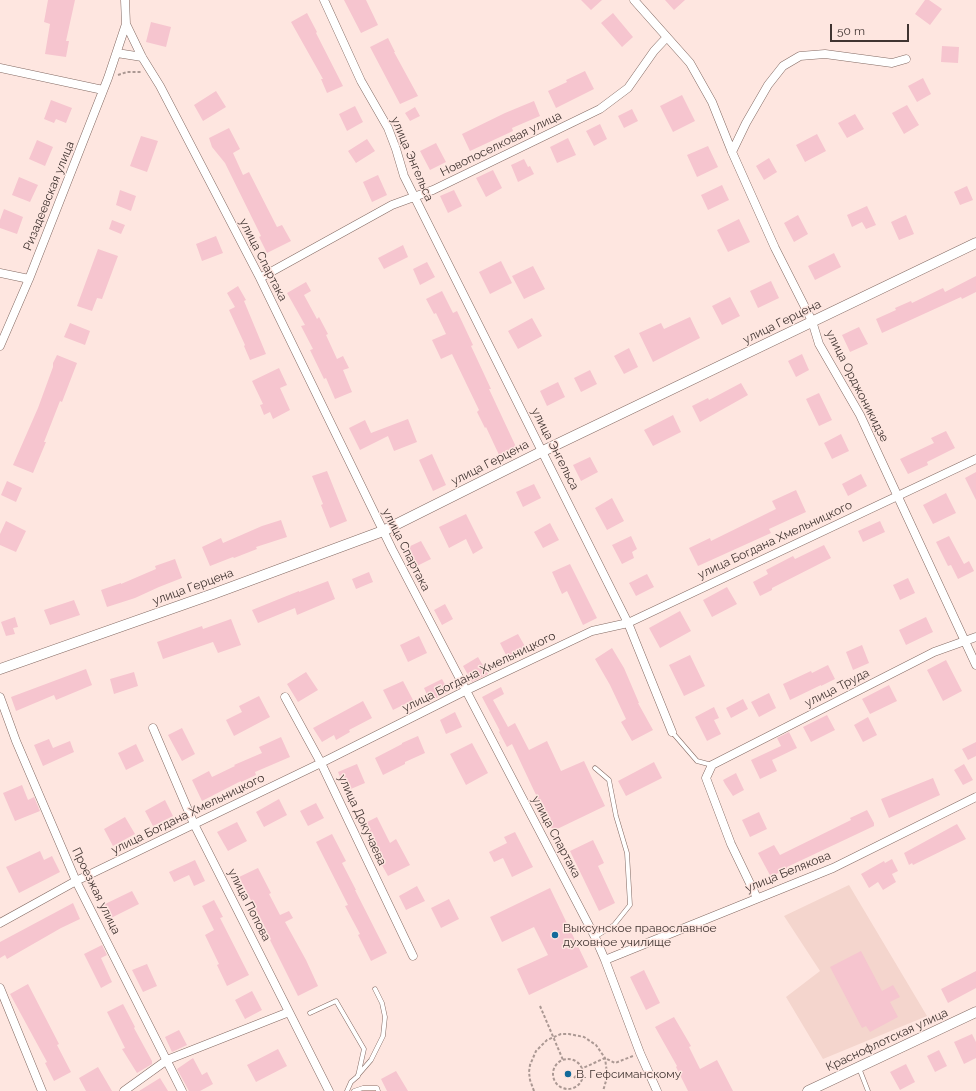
<!DOCTYPE html>
<html>
<head>
<meta charset="utf-8">
<style>
	body { margin:0 }
	#map { position:relative; width:976px; height:1091px; overflow:hidden; background:#fee6e0; font-family:Raleway,sans-serif }
	canvas { display:block }
	.scale { position:absolute; left:830px; top:24px; width:79px; height:18px; box-sizing:border-box; border:2px solid #403431; border-top:0; padding-left:5px; font-size:12px; line-height:14px; white-space:nowrap; color:#403431; -webkit-text-stroke:3px #fee6e0; paint-order:stroke }
</style>
</head>
<body>
<div id="map">
<canvas width="976" height="1091"></canvas>
<div class="scale">50 m</div>
</div>
<script>
const ctx = document.querySelector('canvas').getContext('2d');
ctx.lineJoin = 'round';
function fill(path, color) {
  ctx.fillStyle = color;
  ctx.fill(path, 'evenodd');
}
function shape(rows) {
  const path = new Path2D();
  for (const r of rows) {
    if (r.length === 3) {
      path.moveTo(r[0] + r[2], r[1]);
      path.arc(r[0], r[1], r[2], 0, 2 * Math.PI);
      continue;
    }
    path.moveTo(r[0], r[1]);
    for (let i = 2; i < r.length; i += 2) path.lineTo(r[i], r[i + 1]);
  }
  return path;
}
function strokePath(path, color, width, dash) {
  ctx.strokeStyle = color;
  ctx.lineWidth = width;
  ctx.lineCap = dash ? 'butt' : 'round';
  ctx.setLineDash(dash || []);
  ctx.stroke(path);
}
function label(font, color, halo, rows, align = 'center') {
  ctx.font = font + ' Raleway,sans-serif';
  ctx.lineWidth = 3;
  ctx.setLineDash([]);
  ctx.textBaseline = 'middle';
  ctx.strokeStyle = halo;
  ctx.fillStyle = color;
  for (const [text, x, y, turn = 0] of rows) {
    ctx.save();
    ctx.translate(x, y);
    ctx.rotate((+turn || 0) * Math.PI / 180);
    ctx.textAlign = isNaN(turn) ? turn : align;
    if (halo) ctx.strokeText(text, 0, 0);
    ctx.fillText(text, 0, 0);
    ctx.restore();
  }
}
const built = shape([
	[849,885,927,1016,823,1059,786,997,820,971,784,916]
]);
const building = shape([
	[48,0,75,0,66,41,69,41,66,57,45,54,50,24,44,22],
	[344,0,366,0,378,25,361,33],
	[581,0,602,0,591,10],
	[665,0,685,0,674,10],
	[925,0,929,0,942,9,930,25,915,14],
	[307,13,317,32,316,33,343,86,327,93,321,79,323,79,291,22],
	[613,13,633,37,622,47,601,23],
	[151,22,171,27,166,47,146,42],
	[388,38,395,52,394,52,418,96,400,104,370,47],
	[942,46,959,47,958,63,941,62],
	[585,71,594,89,556,108,548,91,567,82,566,80],
	[923,78,931,94,917,102,908,86],
	[216,91,226,107,203,121,194,105],
	[682,95,695,121,673,132,660,106],
	[51,100,72,108,66,123,56,119,54,123,44,119],
	[534,101,540,116,512,128,513,131,470,151,462,134,505,113],
	[907,105,919,125,904,134,892,113],
	[355,106,363,122,347,131,339,114],
	[415,107,420,116,410,121,405,113],
	[632,109,638,121,624,128,618,116],
	[855,114,864,129,847,138,838,123],
	[600,124,607,139,594,146,586,131],
	[229,128,240,149,233,153,243,175,249,172,277,227,282,225,291,241,267,253,259,237,261,236,225,163,212,147,209,138],
	[817,134,826,151,805,162,796,145],
	[141,136,158,141,147,172,130,166],
	[568,138,576,155,557,163,550,147],
	[367,139,375,151,356,163,348,151],
	[37,140,53,147,45,166,29,159],
	[436,143,446,162,430,170,420,151],
	[708,146,718,167,697,177,687,155],
	[769,158,777,172,764,180,756,166],
	[524,159,528,167,530,166,534,174,518,182,511,165],
	[493,170,502,188,486,197,476,178],
	[378,175,387,195,372,202,363,182],
	[19,177,38,185,30,202,12,195],
	[722,185,729,200,708,210,701,195],
	[967,186,973,200,960,205,954,192],
	[120,190,136,196,131,211,116,205],
	[454,190,462,206,448,213,440,196],
	[867,206,876,225,866,229,862,222,852,227,847,215],
	[4,209,23,217,17,234,0,228,0,220],
	[798,215,808,234,794,242,784,223],
	[906,215,914,234,899,240,891,222],
	[739,219,750,242,728,252,717,230],
	[112,220,125,225,121,234,109,229],
	[216,236,223,253,202,261,196,244],
	[403,245,408,257,384,269,378,258],
	[98,249,118,256,102,299,97,298,92,311,77,306],
	[834,253,841,267,815,280,808,266],
	[501,261,512,283,490,294,479,272],
	[427,262,435,277,420,285,413,269],
	[533,266,545,289,524,299,512,276],
	[976,276,976,292,962,299,961,297,882,333,876,319,896,310,895,308,911,301,912,303,943,288,945,292],
	[771,281,779,298,758,308,750,291],
	[306,282,311,291,304,295,317,319,319,317,328,334,326,335,337,359,343,356,349,368,343,370,352,392,335,399,326,378,324,379,310,350,313,349,301,326,305,325,287,293],
	[238,286,246,300,244,301,266,354,250,360,244,346,245,345,229,310,235,307,227,293],
	[442,291,453,313,457,311,473,345,471,346,491,389,489,389,517,449,500,457,486,427,485,428,477,412,479,410,452,354,441,359,432,340,446,334,436,313,434,314,426,299],
	[730,297,740,316,722,325,712,306],
	[690,317,700,338,653,362,639,333,661,323,664,329],
	[532,318,542,336,518,349,508,331],
	[70,323,90,331,85,345,64,337],
	[859,327,868,344,850,352,842,335],
	[629,348,638,367,624,374,614,356],
	[802,354,809,370,796,377,788,361],
	[57,355,77,363,62,402,60,401,44,442,46,442,33,473,13,465,38,408,53,367,53,363],
	[279,368,287,385,280,388,290,410,273,419,270,412,264,415,260,405,263,404,252,381],
	[590,370,597,384,581,392,574,378],
	[558,382,565,397,547,406,540,391],
	[741,383,748,395,700,422,692,406,708,398,709,400],
	[819,393,832,420,819,426,806,399],
	[673,415,681,432,653,446,644,430],
	[408,419,417,442,394,451,388,436,360,450,349,428,365,420,371,433],
	[946,431,955,448,927,462,928,465,908,474,900,459,934,443,931,438],
	[841,434,849,451,832,459,824,443],
	[432,454,446,485,433,491,419,460],
	[590,457,598,472,581,481,573,465],
	[327,471,347,521,330,528,321,505,323,504,312,476],
	[976,472,976,500,965,478],
	[861,474,867,486,848,496,842,484],
	[7,481,22,488,16,502,1,495],
	[534,484,541,498,523,507,516,492],
	[796,490,806,512,769,529,771,533,698,566,689,548,710,538,711,541,776,509,772,501],
	[946,493,956,513,933,524,923,505],
	[612,498,624,521,607,530,595,508],
	[466,514,483,548,473,554,466,539,449,548,439,527],
	[281,520,287,537,256,547,257,549,234,558,233,557,210,566,202,547,221,538,223,543,262,526],
	[6,521,26,531,16,552,0,545,0,534],
	[880,521,885,532,863,542,858,531],
	[550,523,559,540,543,548,534,532],
	[631,536,637,549,632,552,634,558,622,564,612,545],
	[949,536,964,564,969,561,974,571,958,579,951,565,948,566,936,542],
	[421,541,431,559,413,568,404,549],
	[824,545,831,558,772,588,772,590,760,596,753,582,768,574,766,570,793,556,795,559],
	[175,559,182,578,159,587,135,598,107,607,101,590,121,583,121,584,156,569,155,566],
	[570,564,597,618,583,625,567,591,562,594,552,572],
	[369,572,373,582,356,589,352,579],
	[647,574,654,587,636,596,629,583],
	[908,578,915,593,900,600,893,585],
	[328,581,335,599,297,615,295,608,258,623,252,610,299,591,299,592],
	[727,587,737,604,712,617,703,600],
	[74,600,80,615,50,625,44,610],
	[445,604,453,619,442,625,434,610],
	[680,611,691,631,660,648,649,628],
	[15,617,18,627,13,628,15,634,6,636,1,622],
	[926,617,933,632,906,645,899,630],
	[231,619,241,645,218,653,213,642,163,659,157,642,202,626,203,629],
	[518,634,527,650,508,659,500,643],
	[419,636,427,653,408,662,400,645],
	[862,645,869,663,853,670,846,652],
	[612,648,624,668,639,703,638,703,653,730,632,741,621,722,626,719,610,685,595,659],
	[690,655,705,686,684,696,669,665],
	[478,657,488,674,472,682,463,666],
	[946,660,962,691,943,701,927,670],
	[828,665,835,679,821,686,821,685,790,700,783,684,811,671,812,673],
	[86,669,92,685,56,700,54,695,16,711,11,697],
	[134,672,138,686,114,694,110,679],
	[306,672,318,690,298,702,287,684],
	[442,679,449,692,430,701,424,688],
	[403,681,413,700,393,710,383,690],
	[889,685,897,701,870,714,862,699],
	[501,687,504,694,493,700,508,727,515,723,529,750,547,741,561,771,584,761,605,806,553,831,512,744,507,747,499,732,500,731,482,697],
	[769,693,776,708,759,717,751,702],
	[259,696,270,717,234,736,226,720,242,712,239,706],
	[743,699,748,709,731,718,726,708],
	[363,701,372,718,349,730,350,732,336,740,334,735,322,742,313,728],
	[714,707,719,718,714,720,721,734,707,741,695,717],
	[455,712,462,727,446,734,440,720],
	[827,715,835,730,811,742,803,727],
	[868,717,877,735,863,742,854,725],
	[182,728,195,754,182,761,168,735],
	[789,732,797,748,772,760,777,771,760,779,751,760,781,746,777,738],
	[418,736,425,753,405,762,405,764,383,775,375,758,402,744,402,743],
	[281,737,290,757,255,772,256,775,241,782,241,781,202,801,192,780,209,771,212,777,235,766,234,765,262,753,259,747],
	[49,739,53,748,70,741,74,752,43,766,34,745],
	[976,742,976,756,968,760,962,749],
	[472,743,488,773,466,785,450,754],
	[136,744,144,761,126,770,118,753],
	[654,762,662,778,626,796,618,781],
	[357,764,365,783,346,791,338,772],
	[964,764,973,780,963,785,954,770],
	[736,773,744,790,733,796,725,784,723,780],
	[933,778,940,795,889,818,881,799],
	[22,785,28,800,34,797,40,811,15,821,3,793],
	[279,799,287,815,264,827,256,812],
	[165,800,173,816,153,826,145,811],
	[316,803,324,818,308,826,300,811],
	[867,810,874,823,874,826,787,867,787,868,771,877,758,853,774,845,780,855,851,820,850,818],
	[759,812,767,829,750,837,742,820],
	[125,817,135,834,113,846,104,829],
	[377,817,390,843,396,839,410,865,388,876,374,851,376,850,363,824],
	[237,822,247,841,228,851,217,832],
	[957,824,966,839,913,865,912,863,909,865,904,853],
	[515,832,533,867,512,877,503,858,494,862,489,852,507,843,504,837],
	[332,834,346,861,342,863,356,890,355,890,387,953,371,961,358,935,360,934,345,906,348,905,316,842],
	[593,840,604,863,598,866,615,903,599,911,570,851],
	[40,851,44,860,52,856,60,872,19,893,6,867],
	[892,859,898,871,892,874,896,882,883,890,878,882,869,888,861,874,884,861,885,863],
	[195,860,205,881,194,886,189,875,174,882,169,872],
	[258,868,271,893,269,894,280,915,289,911,293,918,285,922,306,960,318,986,298,996,270,940,271,939,239,877],
	[417,886,425,901,406,910,399,896],
	[550,888,588,967,529,995,517,969,548,955,534,927,502,942,490,917],
	[132,891,139,904,109,919,103,905],
	[449,899,459,919,441,928,431,908],
	[214,900,223,917,220,918,249,975,227,986,217,965,219,964,205,935,214,930,202,906],
	[73,903,80,919,61,928,7,959,5,955,0,958,0,942],
	[102,945,107,955,101,958,112,982,101,988,84,954],
	[861,951,882,991,893,985,900,997,890,1002,898,1017,870,1032,866,1026,862,1028,830,967],
	[147,964,157,986,143,992,132,970],
	[644,970,660,1003,646,1010,630,977],
	[976,971,976,988,948,1003,941,989],
	[28,984,59,1044,57,1045,71,1072,54,1081,45,1063,47,1062,10,994],
	[252,991,262,1010,245,1019,235,1000],
	[123,1004,135,1027,134,1028,152,1061,152,1064,137,1073,122,1049,125,1048,107,1012],
	[674,1017,691,1046,689,1047,700,1069,717,1060,733,1091,688,1091,676,1067,677,1066,655,1027],
	[179,1030,187,1045,172,1052,165,1037],
	[972,1034,976,1042,976,1058,964,1064,954,1042],
	[278,1049,287,1066,256,1082,247,1065],
	[939,1050,947,1066,935,1072,927,1056],
	[193,1058,202,1075,207,1072,213,1084,200,1091,189,1091,177,1069],
	[906,1064,915,1082,900,1090,890,1072],
	[98,1067,112,1091,86,1091,79,1078],
	[396,1071,408,1091,387,1091,381,1079],
	[160,1078,168,1091,139,1091]
]);
const path = shape([
	[118,75,127,72,141,72],
	[540,1006,563,1060],
	[568,1074,15],
	[574,1078,583,1068,605,1058,615,1063,633,1056],
	[534,1091,530,1080,529,1072,530,1065,536,1051,547,1040,561,1034,569,1034,584,1037,596,1045,605,1058,607,1073,606,1081,603,1091]
]);
const service = shape([
	[672,732,697,761,712,765],
	[595,768,609,780,616,816,627,853,630,905,614,925,595,937],
	[310,1013,336,1001,364,1049,358,1076,351,1082,347,1091],
	[859,1068,868,1091],
	[358,1075,371,1060,383,1036,385,1017,382,1003,375,989],
	[354,1091,363,1088,377,1088,378,1091]
]);
const minor = shape([
	[324,0,361,81,388,128,396,149,404,176,628,623,672,732],
	[634,0,690,63,712,102,732,152,775,248,812,321,819,344,860,415,976,665],
	[126,24,142,57,160,86,260,278,392,549,595,937,605,960,640,1053,657,1091],
	[117,53,142,57],
	[0,68,103,90],
	[732,152,746,123,768,85,783,66,800,56,825,54,892,63,906,59],
	[0,273,29,279],
	[260,278,392,205,433,190,600,109,628,88,654,51,667,37],
	[0,346,29,279,108,78,126,24,125,0],
	[0,697,16,741,76,881,182,1091],
	[285,697,321,763,413,956],
	[153,728,194,824,329,1091],
	[757,898,731,844,706,778,712,765,934,652,976,637],
	[0,923,76,881,321,763,465,691,592,631,628,623,976,459],
	[605,960,833,868,976,797],
	[0,988,42,1091],
	[124,1091,167,1060,289,1012]
]);
const tertiary = shape([
	[0,669,213,594,383,531,543,451,976,243],
	[808,1091,976,1012]
]);
const markers = [
	[555,935,4,"#136a9a"],
	[568,1074,4,"#136a9a"]
];
const streetNames = [
	["Новопоселковая улица",501,144,-26],
	["улица Энгельса",412,159,67],
	["Ризадеевская улица",49,196,-68],
	["улица Спартака",263,260,63],
	["улица Герцена",782,322,-26],
	["улица Орджоникидзе",857,386,63],
	["улица Энгельса",555,449,63],
	["улица Герцена",490,463,-27],
	["улица Богдана Хмельницкого",775,540,-25],
	["улица Спартака",406,550,63],
	["улица Герцена",193,587,-20],
	["улица Богдана Хмельницкого",479,672,-26],
	["улица Труда",837,688,-27],
	["улица Богдана Хмельницкого",188,814,-26],
	["улица Докучаева",362,820,65],
	["улица Спартака",556,837,62],
	["улица Белякова",788,872,-22],
	["Проезжая улица",96,891,64],
	["улица Попова",249,905,63],
	["Краснофлотская улица",887,1040,-25]
];
const poiNames = [
	["Выксунское православное",563,928],
	["духовное училище",563,942],
	["В. Гефсиманскому",576,1074]
];
fill(built, '#f4d5cd');
fill(building, '#f6c5cf');
strokePath(service, '#836a63', 5);
strokePath(minor, '#836a63', 9);
strokePath(tertiary, '#836a63', 11);
strokePath(path, '#ab9893', 2, [3, 2]);
strokePath(service, '#fff', 4);
strokePath(minor, '#fff', 8);
strokePath(tertiary, '#fff', 10);
for (const [x, y, r, color] of markers) {
  const dot = new Path2D();
  dot.arc(x, y, r, 0, 2 * Math.PI);
  ctx.fillStyle = color;
  ctx.fill(dot);
  strokePath(dot, '#fee6e0', 1.5);
}
label('12px', '#403431', '#fee6e0', streetNames);
label('12px', '#403431', '#fee6e0', poiNames, 'left');
</script>
</body>
</html>
